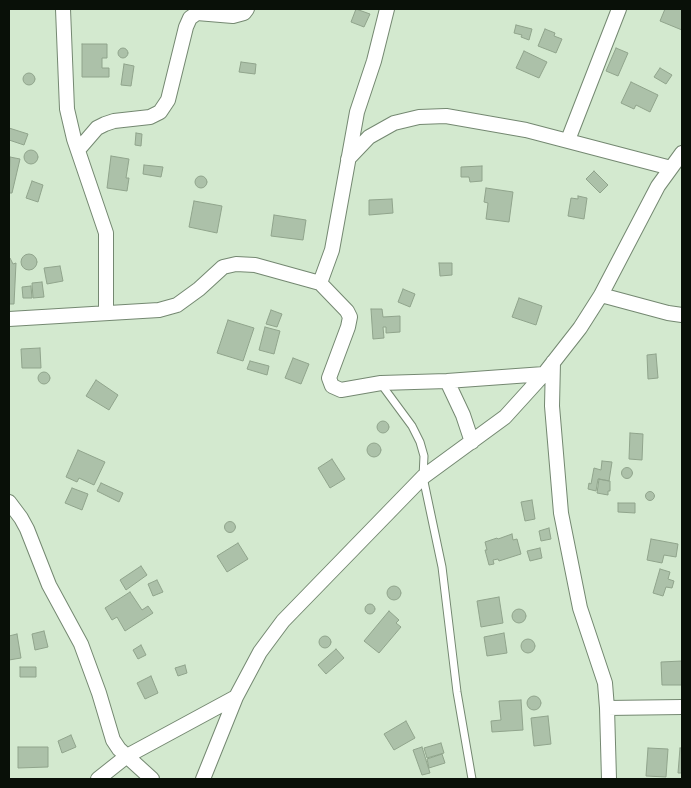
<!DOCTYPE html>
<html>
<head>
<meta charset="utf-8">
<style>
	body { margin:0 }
	#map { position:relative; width:691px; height:788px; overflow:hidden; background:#d3e9cf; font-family:"Fira Sans Condensed",sans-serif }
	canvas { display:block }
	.frame { position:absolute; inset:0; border:10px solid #091008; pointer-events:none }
</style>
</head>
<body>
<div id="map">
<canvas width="691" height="788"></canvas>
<div class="frame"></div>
</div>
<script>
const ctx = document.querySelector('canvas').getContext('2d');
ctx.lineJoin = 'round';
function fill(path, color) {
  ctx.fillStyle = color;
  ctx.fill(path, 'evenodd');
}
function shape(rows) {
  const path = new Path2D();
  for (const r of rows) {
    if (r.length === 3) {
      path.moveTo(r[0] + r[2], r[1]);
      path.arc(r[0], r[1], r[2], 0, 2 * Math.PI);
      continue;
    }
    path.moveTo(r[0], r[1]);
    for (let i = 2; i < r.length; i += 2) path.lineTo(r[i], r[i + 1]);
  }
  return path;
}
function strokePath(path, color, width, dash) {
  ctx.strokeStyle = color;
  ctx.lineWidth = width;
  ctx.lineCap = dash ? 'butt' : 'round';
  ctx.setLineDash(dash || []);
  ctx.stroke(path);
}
const building = shape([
	[356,9,370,14,364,27,351,22,356,9],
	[665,9,682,9,682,30,660,21,665,9],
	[516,25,532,29,529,40,521,37,522,35,514,33,516,25],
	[545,29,555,33,554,36,562,39,556,53,538,46,545,29],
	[82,44,107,44,107,58,102,58,102,68,109,68,109,77,82,77,82,44],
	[123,53,5],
	[616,48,628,53,618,76,606,71,616,48],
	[524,51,547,62,539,78,516,68,524,51],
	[241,62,256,64,255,74,239,72,241,62],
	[124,64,134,66,131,86,121,85,124,64],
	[660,68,672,75,666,84,654,77,660,68],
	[29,79,6],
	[631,82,658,95,650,112,636,105,634,109,621,103,631,82],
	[9,128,28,134,24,145,9,140,9,128],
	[136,133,142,134,141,146,135,145,136,133],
	[31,157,7],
	[111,156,129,159,126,178,129,178,127,191,107,188,111,156],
	[10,157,20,159,12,193,9,193,10,157],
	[144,165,163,167,161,177,143,174,144,165],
	[482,166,482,181,470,182,469,177,461,177,461,167,482,166],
	[594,171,608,185,600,193,586,179,594,171],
	[201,182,6],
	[32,181,43,185,38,202,26,198,32,181],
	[486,188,513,192,509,222,486,219,488,203,484,202,486,188],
	[578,196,587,198,584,219,568,216,571,198,578,199,578,196],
	[392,199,393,213,369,215,369,200,392,199],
	[194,201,222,206,217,233,189,227,194,201],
	[274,215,306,220,303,240,271,236,274,215],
	[29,262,8],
	[9,258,10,258,13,264,16,263,14,304,9,304,9,258],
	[439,263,452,263,452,275,440,276,439,263],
	[60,266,63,281,47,284,44,268,60,266],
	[42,282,44,297,33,298,32,283,42,282],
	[31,286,32,298,23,298,22,287,31,286],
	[403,289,415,294,410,307,398,302,403,289],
	[519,298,542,306,536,325,512,317,519,298],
	[371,309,382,309,383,317,400,316,400,332,386,333,386,327,383,327,384,338,373,339,371,309],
	[271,310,282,314,277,327,266,324,271,310],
	[228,320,254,328,243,361,217,353,228,320],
	[265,327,280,331,274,354,259,350,265,327],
	[40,348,41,368,22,368,21,349,40,348],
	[656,354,658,378,648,379,647,355,656,354],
	[293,358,309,364,301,384,285,378,293,358],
	[250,361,269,366,267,375,247,369,250,361],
	[44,378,6],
	[96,380,118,395,109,410,86,396,96,380],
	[383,427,6],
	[630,433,643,434,642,460,629,459,630,433],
	[374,450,7],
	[78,450,105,462,94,485,79,478,77,482,66,477,78,450],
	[332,459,345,479,330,488,318,468,332,459],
	[602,461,612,462,609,481,598,479,596,491,588,489,589,483,591,484,594,468,601,470,602,461],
	[627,473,5.5],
	[599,479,610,481,610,491,608,491,608,495,597,493,599,479],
	[101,483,123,493,119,502,97,491,101,483],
	[72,488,88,494,82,510,65,503,72,488],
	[650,496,4.5],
	[532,500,535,519,525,521,521,502,532,500],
	[618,503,635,503,635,513,618,512,618,503],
	[230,527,5.5],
	[549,528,551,539,541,541,539,531,549,528],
	[512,534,513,540,517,539,521,554,499,561,498,559,493,560,494,564,489,565,485,550,487,550,485,542,497,538,498,539,512,534],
	[651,539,678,544,676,557,664,555,662,563,647,560,651,539],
	[238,543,248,559,227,572,217,556,238,543],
	[540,548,542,558,530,561,527,551,540,548],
	[141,566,147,575,126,590,120,580,141,566],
	[660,569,670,572,668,579,674,581,672,588,666,587,663,596,653,593,660,569],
	[157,580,163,592,153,596,148,584,157,580],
	[394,593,7],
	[130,592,142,610,148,606,153,613,125,631,117,617,112,620,105,608,130,592],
	[499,597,503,623,481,627,477,601,499,597],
	[370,609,5],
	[519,616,7],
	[389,611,399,620,396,623,401,627,379,653,364,641,389,611],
	[44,631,48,647,35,650,32,634,44,631],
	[504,633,507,653,487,656,484,637,504,633],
	[17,634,21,658,9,660,9,636,17,634],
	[325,642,6],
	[528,646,7],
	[141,645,146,655,138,659,133,650,141,645],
	[336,649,344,658,326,674,318,665,336,649],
	[682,661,682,685,662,685,661,662,682,661],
	[185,665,187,673,178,676,175,668,185,665],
	[20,667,36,667,36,677,20,677,20,667],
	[151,676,158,693,145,699,137,683,151,676],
	[534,703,7],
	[521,700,523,730,492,732,491,721,501,720,499,701,521,700],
	[548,716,551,744,534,746,531,718,548,716],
	[406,721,415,738,394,750,384,734,406,721],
	[71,735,76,747,62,753,58,741,71,735],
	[441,743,444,753,427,758,424,748,441,743],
	[18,747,48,747,48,767,18,768,18,747],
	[422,747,430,773,422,775,413,750,422,747],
	[648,748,668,749,666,777,646,776,648,748],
	[680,748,682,748,682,773,678,773,680,748],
	[442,754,445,763,429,768,427,759,442,754]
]);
const lane = shape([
	[381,384,412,426,420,442,424,456,423,477,442,567,457,692,472,779]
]);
const street = shape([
	[63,9,67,109,74,139,106,233,106,313],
	[568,140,619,9],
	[78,150,97,128,105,124,114,121,150,117,160,112,168,100,186,27,190,18,197,13,233,16,244,13,247,9],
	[348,159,369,137,394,123,419,117,446,116,526,130,671,168],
	[320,283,332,250,357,112,374,61,387,9],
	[601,295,668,313,682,315],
	[9,319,159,310,177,305,199,289,223,267,236,264,255,265,320,283,347,311,350,317,348,327,329,378,332,386,341,390,381,383,447,381,544,374],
	[553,362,552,406,561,513,580,608,605,683,607,708,609,779],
	[447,381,463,415,472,442],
	[9,502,21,518,27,529,49,585,81,644,99,693,113,740,119,749,152,779],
	[607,708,682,707],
	[98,779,127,756,236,697],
	[203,779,236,697,260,652,283,621,423,477,505,417,544,374,580,328,601,295,658,186,682,153]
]);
fill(building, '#acc1a9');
strokePath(building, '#90a48c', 1);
strokePath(lane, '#748871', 9);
strokePath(street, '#748871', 16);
strokePath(lane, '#fff', 7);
strokePath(street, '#fff', 14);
</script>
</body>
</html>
